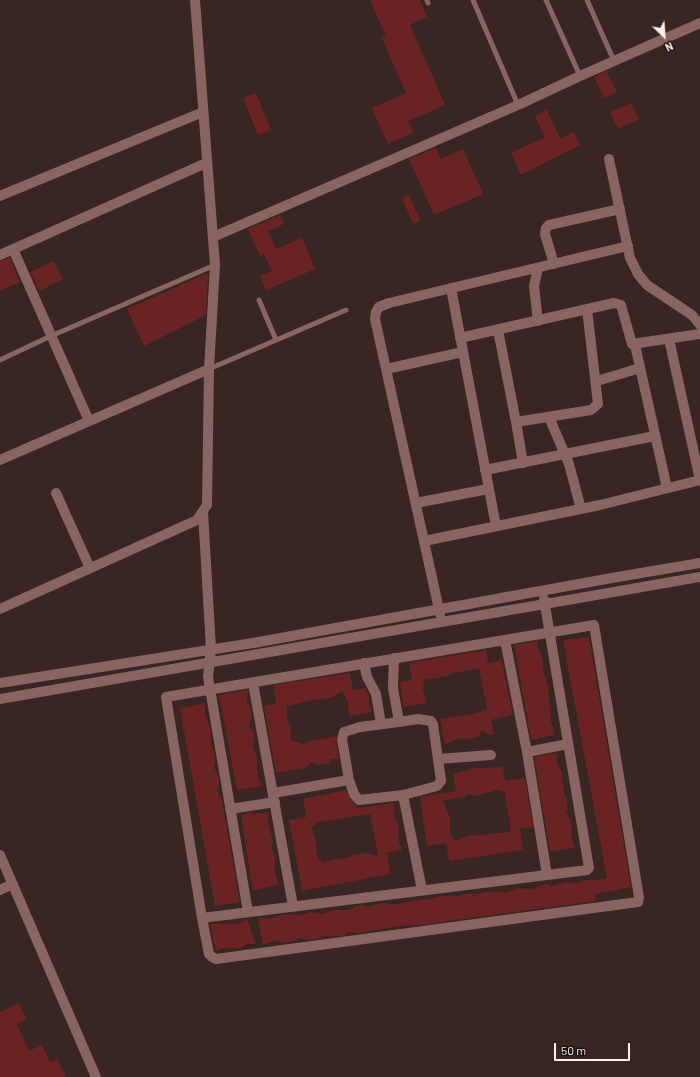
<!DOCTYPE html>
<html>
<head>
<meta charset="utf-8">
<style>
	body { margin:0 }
	#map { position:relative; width:700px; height:1077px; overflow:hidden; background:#382524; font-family:Barlow,sans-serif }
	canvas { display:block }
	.north { position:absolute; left:644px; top:16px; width:40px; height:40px; -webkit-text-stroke:3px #191110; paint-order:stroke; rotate:155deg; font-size:11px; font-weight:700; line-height:16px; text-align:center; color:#fdf0ee }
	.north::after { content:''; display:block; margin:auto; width:14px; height:18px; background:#fdf0ee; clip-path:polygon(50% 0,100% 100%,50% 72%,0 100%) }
	.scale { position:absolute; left:554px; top:1043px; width:76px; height:18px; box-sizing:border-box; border:2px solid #fdf0ee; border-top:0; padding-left:5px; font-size:12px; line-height:14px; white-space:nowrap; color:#fdf0ee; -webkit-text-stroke:3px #191110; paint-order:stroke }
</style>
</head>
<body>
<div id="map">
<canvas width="700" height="1077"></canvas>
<div class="north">N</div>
<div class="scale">50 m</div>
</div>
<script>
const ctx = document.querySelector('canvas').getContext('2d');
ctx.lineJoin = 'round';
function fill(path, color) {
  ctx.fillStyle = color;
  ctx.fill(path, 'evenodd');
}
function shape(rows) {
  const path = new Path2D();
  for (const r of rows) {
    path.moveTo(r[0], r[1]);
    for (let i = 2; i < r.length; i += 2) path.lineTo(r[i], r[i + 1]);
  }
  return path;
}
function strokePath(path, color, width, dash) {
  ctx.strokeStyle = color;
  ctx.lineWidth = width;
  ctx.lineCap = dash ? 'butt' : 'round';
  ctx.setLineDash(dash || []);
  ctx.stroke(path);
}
const building = shape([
	[370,0,420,0,427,17,410,25,445,105,408,121,414,132,388,144,372,108,406,93,382,38,386,36],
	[606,71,617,92,604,98,594,77],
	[256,93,271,130,258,135,243,98],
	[631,103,639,119,618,129,610,112],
	[547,110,560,138,574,132,580,145,521,175,511,153,545,137,535,116],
	[436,148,441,159,463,149,483,194,434,215,409,159],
	[409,195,420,221,413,224,402,198],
	[280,215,284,224,268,231,276,249,302,238,315,269,266,290,260,276,272,271,264,254,260,256,248,229],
	[10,258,20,282,0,291,0,261],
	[54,261,63,279,39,291,30,272],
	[208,273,206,315,144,346,127,309],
	[589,637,631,887,595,894,595,901,420,925,401,926,357,933,349,932,345,935,331,937,323,935,321,938,307,940,300,938,294,941,282,943,275,941,263,945,258,918,272,918,279,915,304,914,310,912,323,914,333,910,349,910,357,906,363,905,367,907,384,903,392,905,417,900,431,899,440,896,457,896,469,893,474,894,498,891,507,893,516,888,532,889,541,885,547,884,551,886,567,882,576,883,588,880,607,879,563,640],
	[538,641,538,650,539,650,543,660,543,670,548,686,551,721,555,735,531,740,514,645],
	[486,650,488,663,502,660,513,715,491,720,494,734,489,735,482,731,478,737,467,739,460,738,445,744,440,719,477,713,487,709,479,669,452,673,448,676,424,680,423,691,427,703,414,705,403,707,400,682,412,680,409,663],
	[350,673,353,690,365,688,369,695,369,703,372,712,349,716,348,701,342,691,331,698,318,699,287,706,287,718,291,728,291,740,303,744,309,741,336,736,339,759,332,759,328,763,317,765,313,762,304,768,276,773,264,706,276,704,274,685],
	[248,690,247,701,251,709,252,717,249,726,254,733,253,747,257,757,257,775,262,786,237,790,219,695],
	[205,703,205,718,206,717,210,727,211,744,215,755,215,764,213,764,219,779,219,788,217,788,222,800,240,902,215,906,180,708],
	[557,753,557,765,558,764,562,774,564,792,567,800,568,810,566,811,572,825,571,835,575,848,550,851,534,757],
	[503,767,505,781,525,778,533,827,520,829,523,850,449,861,446,843,427,846,420,797,456,791,453,774,476,768],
	[498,790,505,792,511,832,467,836,456,841,450,832,450,817,443,801,465,797,469,793,474,796],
	[346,790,357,808,394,803,395,819,398,823,399,829,398,839,402,850,387,853,390,874,302,891,289,820,306,817,303,799],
	[370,814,378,856,366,853,353,855,348,858,334,859,322,863,317,856,316,840,311,827,319,822],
	[252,812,252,814,269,812,268,823,273,841,271,848,275,854,275,872,279,885,253,890,241,815],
	[247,919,256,944,248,944,240,948,225,948,216,951,210,924,239,924],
	[19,1003,26,1019,17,1024,29,1051,42,1045,50,1063,58,1059,66,1077,0,1077,0,1012]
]);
const service = shape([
	[427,0,428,3],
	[473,0,518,105],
	[546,0,580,76],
	[587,0,614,61],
	[259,300,276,340],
	[0,360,51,336,215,265],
	[209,369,346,310]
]);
const minor = shape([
	[609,159,630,258,638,274,647,285,692,315,700,325],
	[0,196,203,112],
	[213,237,518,105,580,76,700,23],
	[13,249,89,421],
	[0,255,206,163],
	[554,264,545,234,546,228,549,225,620,209],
	[538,268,534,286,538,321],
	[451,288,496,526],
	[498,330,516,422],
	[460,338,614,303,621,305,632,344,700,334],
	[669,339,700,480],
	[635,345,667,488],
	[386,369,463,352],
	[597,381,640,368],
	[549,417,569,464,581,509],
	[0,460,209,369],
	[523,463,516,422,591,410,598,404,587,309],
	[485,470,655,436],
	[56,493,90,568],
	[416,503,488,489],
	[203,512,211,649,208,677,248,912],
	[424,541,600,505,700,480],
	[0,609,197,520,207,505,209,369,215,265,195,0],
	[440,614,375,319,376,312,379,307,389,303,628,246],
	[594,625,639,897,638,902,216,959,212,957,209,954,202,918,166,697,594,625],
	[505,640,527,752,547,875],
	[394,658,393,688,399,722,418,719,431,721,433,724,441,781,437,786,403,795,422,890],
	[364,663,367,677,376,694,381,724],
	[0,683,253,643,612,578,700,563],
	[253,683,293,906],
	[0,699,700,577],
	[527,752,568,744],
	[438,759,491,755],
	[349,780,354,794,359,800,403,795],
	[273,793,349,780,342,739,344,732,360,727,399,722],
	[230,809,275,802],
	[0,855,96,1077],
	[0,890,13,884],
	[202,918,587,870,589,868,544,599]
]);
fill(building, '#6a2323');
strokePath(service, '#886562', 5);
strokePath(minor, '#886562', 10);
</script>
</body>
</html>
